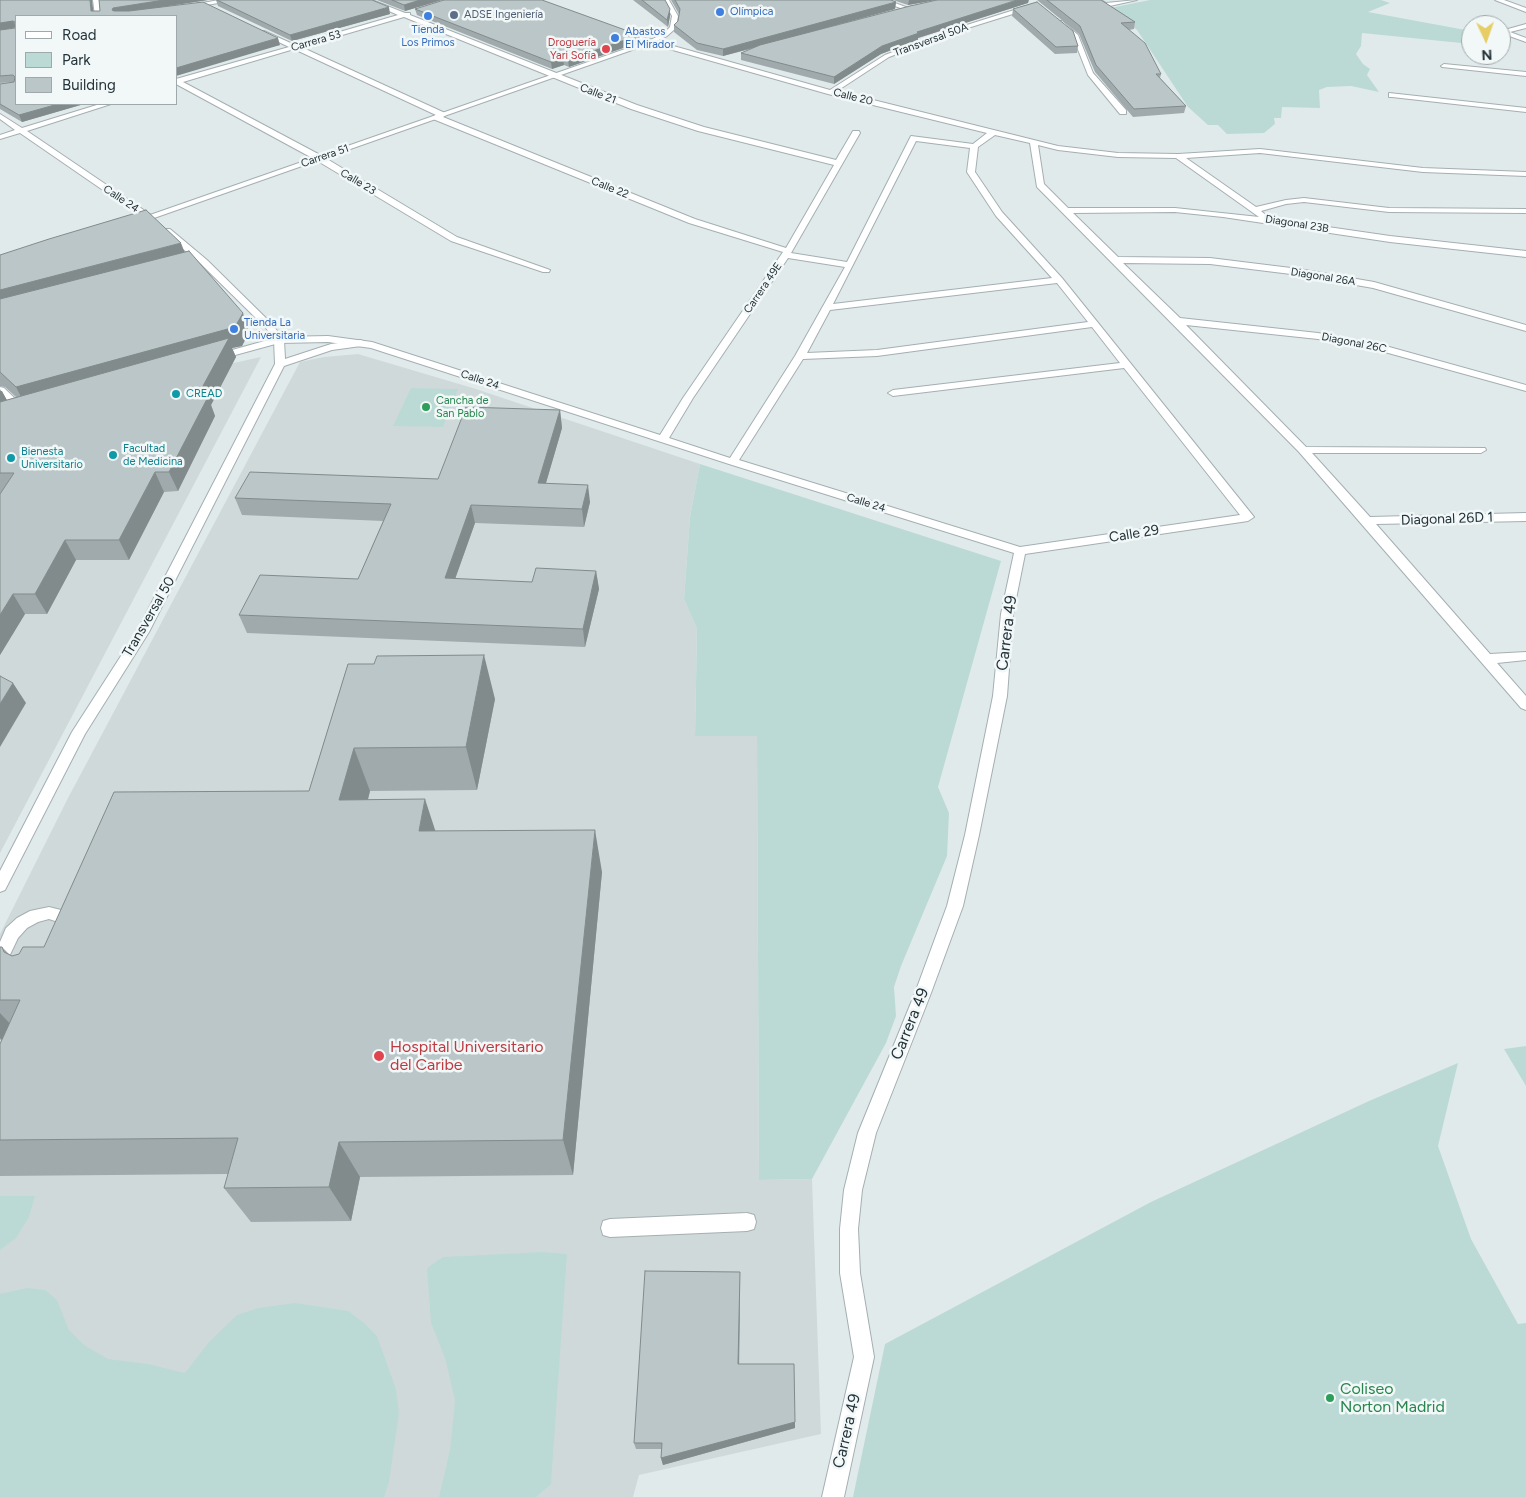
<!DOCTYPE html>
<html>
<head>
<meta charset="utf-8">
<style>
	body { margin:0 }
	#map { position:relative; width:1526px; height:1497px; overflow:hidden; background:#e1eaeb; font-family:Figtree,sans-serif }
	canvas { display:block }
	.legend { position:absolute; left:15px; top:15px; width:162px; height:90px; box-sizing:border-box; background:#f2f7f7; border:1px solid #9fa9ab; margin:0; padding:6px 9px; list-style:none; font-size:15px; color:#23333a }
	.legend li { display:flex; align-items:center; gap:10px; height:25px }
	.legend b { width:25px; border:1px solid #9fa9ab }
	.north { position:absolute; left:1461px; top:15px; width:50px; height:50px; box-sizing:border-box; background:#f2f7f7; border:1px solid #9fa9ab; border-radius:50%; rotate:177deg; font-size:14px; font-weight:700; line-height:20px; text-align:center; color:#23333a }
	.north::after { content:''; display:block; margin:auto; width:18px; height:22px; background:#e6cd64; clip-path:polygon(50% 0,100% 100%,50% 72%,0 100%) }
</style>
</head>
<body>
<div id="map">
<canvas width="1526" height="1497"></canvas>
<ul class="legend">
<li><b style="height:6px;background:#fff"></b>Road</li>
<li><b style="height:14px;background:#bcdad5"></b>Park</li>
<li><b style="height:14px;background:#bac6c8"></b>Building</li>
</ul>
<div class="north">N</div>
</div>
<script>
const ctx = document.querySelector('canvas').getContext('2d');
ctx.lineJoin = 'round';
function fill(path, color) {
  ctx.fillStyle = color;
  ctx.fill(path, 'evenodd');
}
function shape(rows) {
  const path = new Path2D();
  for (const r of rows) {
    path.moveTo(r[0], r[1]);
    for (let i = 2; i < r.length; i += 2) path.lineTo(r[i], r[i + 1]);
  }
  return path;
}
function strokePath(path, color, width, dash) {
  ctx.strokeStyle = color;
  ctx.lineWidth = width;
  ctx.lineCap = dash ? 'butt' : 'round';
  ctx.setLineDash(dash || []);
  ctx.stroke(path);
}
function label(font, color, halo, rows, align = 'center') {
  ctx.font = font + ' Figtree,sans-serif';
  ctx.lineWidth = 5;
  ctx.setLineDash([]);
  ctx.textBaseline = 'middle';
  ctx.strokeStyle = halo;
  ctx.fillStyle = color;
  for (const [text, x, y, turn = 0] of rows) {
    ctx.save();
    ctx.translate(x, y);
    ctx.rotate((+turn || 0) * Math.PI / 180);
    ctx.textAlign = isNaN(turn) ? turn : align;
    if (halo) ctx.strokeText(text, 0, 0);
    ctx.fillText(text, 0, 0);
    ctx.restore();
  }
}
const built = shape([
	[358,354,476,389,700,464,690,517,684,599,697,629,695,736,757,735,759,1180,812,1179,821,1434,639,1475,633,1497,0,1497,0,934,68,798,300,362,324,357],
	[261,357,0,853,0,425,178,375]
]);
const green = shape([
	[1150,0,1381,0,1390,3,1368,12,1471,31,1471,44,1362,33,1361,46,1356,54,1363,64,1370,69,1367,75,1379,92,1351,86,1327,87,1319,90,1320,108,1282,107,1281,118,1274,118,1275,124,1264,133,1227,134,1218,125,1208,125,1188,107,1137,30,1119,14,1110,8],
	[411,388,458,389,443,427,393,426],
	[700,464,1001,561,938,787,949,813,947,856,901,966,894,987,896,1016,886,1043,812,1179,759,1180,757,736,695,736,697,629,684,599,690,517],
	[1526,1046,1526,1086,1504,1049],
	[1458,1063,1438,1146,1471,1239,1518,1324,1526,1323,1526,1497,853,1497,885,1344,1151,1202,1369,1101],
	[0,1196,35,1196,29,1217,16,1238,0,1250],
	[542,1252,567,1254,551,1484,536,1497,439,1497,450,1450,455,1400,445,1358,431,1323,427,1268,443,1257],
	[27,1288,45,1290,57,1300,69,1330,84,1345,108,1359,148,1364,185,1373,209,1342,237,1315,258,1308,295,1303,348,1311,364,1323,377,1336,396,1389,399,1413,389,1482,384,1497,0,1497,0,1294]
]);
const service = shape([
	[49,907,65,911,72,918,75,923,72,933,66,935,60,933,59,925,55,921,49,919,38,922,27,928,18,938,6,963,0,965,0,942,6,928,17,918,30,911,49,907],
	[747,1213,754,1215,756,1222,754,1229,747,1231,610,1237,603,1235,601,1228,603,1221,610,1219,747,1213]
]);
const minor = shape([
	[93,0,99,0,101,16,95,16,93,0],
	[219,0,236,0,189,8,186,6,219,0],
	[364,0,372,0,405,13,410,13,410,15,637,105,704,127,836,160,853,131,859,131,860,133,791,253,847,262,911,136,973,144,987,133,828,94,648,43,620,33,620,31,830,90,885,55,951,30,1030,5,1032,6,1032,8,955,32,889,57,837,91,1058,146,1118,153,1178,154,1260,149,1423,168,1526,172,1526,176,1423,172,1260,153,1186,158,1256,207,1286,200,1304,198,1389,208,1526,209,1526,213,1389,212,1304,202,1286,204,1261,211,1267,216,1266,218,1390,236,1526,251,1526,257,1390,242,1223,217,1175,212,1073,213,1118,257,1210,258,1299,269,1374,282,1526,325,1526,331,1373,288,1299,275,1210,264,1123,263,1180,318,1318,333,1382,345,1526,385,1526,391,1381,351,1318,339,1186,325,1306,447,1485,448,1486,450,1481,453,1312,453,1370,517,1526,513,1526,521,1376,524,1490,654,1526,652,1526,660,1497,663,1526,696,1526,710,1521,708,1299,452,1037,187,1030,143,995,135,978,147,975,172,1002,212,1062,278,1254,517,1248,521,1025,554,1013,614,1007,696,979,835,963,906,931,993,876,1133,862,1190,858,1229,860,1273,874,1357,844,1497,822,1497,854,1357,840,1273,840,1229,844,1190,858,1133,915,993,947,906,965,835,993,696,1001,614,1014,553,729,464,371,348,328,342,279,343,217,360,214,359,214,355,279,337,328,336,372,342,660,435,683,398,783,252,689,223,433,119,432,117,436,115,294,49,183,82,322,156,457,237,550,270,549,272,543,272,451,241,316,160,176,84,176,79,289,47,260,33,260,31,264,31,295,45,398,15,364,0],
	[404,17,631,109,698,131,834,165,786,248,695,219,443,117,446,115,445,113,301,47,404,17],
	[916,141,970,148,967,172,996,216,1052,278,833,304,916,141],
	[1038,145,1058,150,1118,157,1176,158,1259,217,1175,208,1068,208,1044,184,1038,145],
	[788,258,845,267,795,356,730,458,669,438,693,398,788,258],
	[1057,283,1088,322,877,350,807,353,830,310,1057,283],
	[1092,327,1120,363,893,390,888,393,893,396,1124,368,1240,515,1020,547,739,460,803,359,877,356,1092,327],
	[878,0,887,0,911,9,906,10,878,0],
	[1094,0,1101,0,1106,3,1137,0,1105,7,1094,0],
	[1495,0,1504,0,1526,8,1526,12,1495,0],
	[1058,21,1062,21,1078,35,1093,73,1126,110,1126,114,1120,114,1088,75,1073,37,1058,23,1058,21],
	[1526,24,1526,28,1510,32,1526,38,1526,42,1501,33,1501,31,1526,24],
	[1444,64,1526,72,1526,76,1442,67,1441,66,1444,64],
	[1389,93,1526,108,1526,112,1392,97,1389,97,1389,93],
	[100,104,111,104,27,131,151,215,151,219,145,219,20,133,0,139,0,135,15,130,0,119,0,114,22,128,100,104],
	[0,387,4,388,26,409,27,411,26,413,18,413,0,396,0,387]
]);
const tertiary = shape([
	[663,0,669,0,678,16,676,28,667,36,652,43,137,224,130,222,648,41,663,34,670,27,672,16,663,0],
	[164,229,170,229,207,260,272,324,284,340,285,359,331,344,361,340,366,343,361,346,332,350,284,366,149,632,85,734,5,890,0,892,0,871,72,732,137,631,275,364,274,340,266,328,201,264,164,233,164,229]
]);
const wall = shape([
	[0,0,93,11,100,11,99,0,208,0,162,7,280,45,16,104,84,104,22,122,0,109,0,84,14,82,0,83],
	[216,0,372,0,390,14,292,41,218,6],
	[377,0,442,0,405,11],
	[633,0,665,0,670,16,668,27],
	[671,0,891,0,896,2,895,9,811,32,1028,3,918,38,918,40,881,54,834,84,741,60,741,53,754,48,723,56,697,50,674,32,674,25,678,21,679,14],
	[893,0,936,0,908,5],
	[1037,0,1101,0,1135,22,1134,29,1129,30,1161,74,1160,78,1186,106,1184,113,1133,117,1095,72,1079,34],
	[415,9,639,35,640,42,569,67,564,65,552,69,417,15],
	[1013,9,1078,46,1077,53,1055,54,1012,16],
	[184,252,249,332,242,346,232,348,236,357,211,405,215,416,178,491,164,492,129,560,76,560,47,614,25,614,0,655,0,389,7,400,16,397,5,387,0,386,0,255],
	[560,410,562,428,546,483,590,502,584,527,475,523,455,579,532,582,596,571,599,589,585,647,247,633,239,615,358,579,383,521,242,515,235,498,438,479],
	[348,664,495,699,477,790,370,791,368,800,436,831,602,872,573,1175,360,1177,351,1221,251,1222,224,1188,228,1174,0,1176,0,1044,2,1039,0,1040,0,947,2,947,9,954,12,956,44,947,309,791],
	[740,1272,739,1364,795,1422,795,1428,663,1465,661,1458,662,1449,636,1449,634,1443]
]);
const shadedWall = shape([
	[90,0,92,0,94,16,91,11],
	[164,0,208,0,116,14,112,10,113,8],
	[420,0,442,0,405,11,404,5],
	[909,0,936,0,908,5],
	[1017,0,1029,0,1028,3,918,38,918,40,881,54,834,84,834,77,882,46,917,32],
	[896,2,895,9,723,56,723,49],
	[389,7,390,14,292,41,290,35],
	[670,9,670,16,668,27,667,20],
	[13,21,16,27,0,31,0,23],
	[639,35,640,42,569,67,568,60],
	[278,38,280,45,176,76,176,68],
	[563,58,564,65,552,69,551,62],
	[58,104,84,104,22,122,19,115],
	[181,243,188,261,0,311,0,290],
	[243,313,249,332,242,346,232,348,236,357,211,405,215,416,178,491,169,472,26,407,16,387],
	[0,391,2,391,12,410,0,414],
	[560,410,562,428,541,500,538,483],
	[155,472,164,492,129,560,119,540],
	[588,485,590,502,584,527,582,509],
	[471,505,475,523,449,596,445,578],
	[65,540,76,560,47,614,35,594],
	[596,571,599,589,585,647,583,629],
	[13,594,25,614,0,655,0,615],
	[484,655,495,699,477,790,466,747],
	[13,683,26,703,0,747,0,704],
	[354,748,370,791,356,843,339,800],
	[425,799,439,842,419,831],
	[595,830,602,872,573,1175,563,1140],
	[0,1013,15,1029,2,1040,0,1038],
	[339,1142,360,1177,351,1221,329,1187],
	[740,1272,740,1280,739,1372,738,1364],
	[795,1422,795,1428,663,1465,661,1458]
]);
const building = shape([
	[0,0,90,0,91,11,100,11,99,0,164,0,113,8,112,10,114,11,129,11,203,2,278,38,176,68,176,16,16,16,16,104,58,104,19,115,0,104,0,84,14,82,15,77,13,75,0,76,0,30,15,28,15,22,13,21,0,23,0,0],
	[217,0,372,0,389,7,290,35,217,0],
	[392,0,420,0,404,5,392,0],
	[444,0,542,0,639,35,568,60,563,58,551,62,415,9,444,0],
	[642,0,665,0,670,9,667,20,642,0],
	[675,0,891,0,896,2,723,49,697,43,674,25,678,21,680,9,675,0],
	[937,0,1017,0,917,32,919,33,882,46,834,77,741,53,760,45,910,6,937,0],
	[1047,0,1101,0,1135,22,1121,23,1145,43,1161,74,1156,74,1186,106,1134,109,1096,65,1080,26,1047,0],
	[1037,2,1073,31,1078,46,1056,47,1013,9,1037,2],
	[146,210,181,243,0,290,0,255,49,239,146,210],
	[189,251,243,313,235,327,16,387,0,372,0,299,189,251],
	[229,338,197,397,208,397,169,472,155,472,119,540,65,540,35,594,13,594,0,615,0,494,14,473,0,473,0,402,229,338],
	[466,407,560,410,538,483,588,485,582,509,471,505,445,578,532,582,536,568,596,571,583,629,239,615,260,575,358,579,391,504,235,498,250,472,438,479,466,407],
	[484,655,466,747,354,748,339,800,425,799,419,831,595,830,563,1140,339,1142,329,1187,224,1188,238,1138,0,1140,0,1044,20,1000,0,1000,0,947,2,947,4,952,12,956,19,954,23,947,44,947,114,792,309,791,348,664,374,664,377,656,484,655],
	[0,676,13,683,0,704,0,676],
	[645,1271,740,1272,738,1364,794,1364,795,1422,661,1458,662,1443,634,1443,645,1271]
]);
const markers = [
	[720,12,5,"#3f7fe0"],
	[454,15,5,"#5c6f8a"],
	[428,16,5,"#3f7fe0"],
	[615,38,5,"#3f7fe0"],
	[606,49,5,"#e0444e"],
	[234,329,5,"#3f7fe0"],
	[176,394,5,"#0f9aa8"],
	[426,407,5,"#2e9e5b"],
	[113,455,5,"#0f9aa8"],
	[11,458,5,"#0f9aa8"],
	[379,1056,6,"#e0444e"],
	[1330,1398,5,"#2e9e5b"]
];
const farShopnames = [
	["Olímpica",730,12],
	["Tienda",428,30,"center"],
	["Los Primos",428,43,"center"],
	["Abastos",625,32],
	["El Mirador",625,45],
	["Tienda La",244,323],
	["Universitaria",244,336]
];
const farServicenames = [
	["ADSE Ingeniería",464,15]
];
const farStreetnames = [
	["Transversal 50A",931,40,-20],
	["Carrera 53",316,41,-16],
	["Calle 21",598,94,21],
	["Calle 20",853,97,14],
	["Carrera 51",325,156,-19],
	["Calle 23",358,182,31],
	["Calle 22",610,188,22],
	["Calle 24",121,199,34],
	["Diagonal 23B",1297,224,9],
	["Diagonal 26A",1323,277,9],
	["Carrera 49E",763,288,-56],
	["Diagonal 26C",1354,343,11],
	["Calle 24",480,380,18],
	["Calle 24",866,503,17]
];
const farHealthnames = [
	["Droguería",596,43],
	["Yari Sofía",596,56]
];
const farCulturenames = [
	["CREAD",186,394],
	["Facultad",123,449],
	["de Medicina",123,462],
	["Bienesta",21,452],
	["Universitario",21,465]
];
const farLeisurenames = [
	["Cancha de",436,401],
	["San Pablo",436,414]
];
const streetNames = [
	["Diagonal 26D 1",1447,519,-2],
	["Calle 29",1134,534,-9],
	["Transversal 50",149,617,-60]
];
const nearStreetnames = [
	["Carrera 49",1007,633,-83],
	["Carrera 49",910,1024,-68],
	["Carrera 49",847,1431,-77]
];
const nearHealthnames = [
	["Hospital Universitario",390,1047],
	["del Caribe",390,1065]
];
const nearLeisurenames = [
	["Coliseo",1340,1389],
	["Norton Madrid",1340,1407]
];
fill(built, '#d0d9da');
fill(green, '#bcdad5');
strokePath(service, '#a4afb2', 2);
strokePath(minor, '#a4afb2', 2);
strokePath(tertiary, '#a4afb2', 2);
fill(service, '#fff');
fill(minor, '#fff');
fill(tertiary, '#fff');
fill(wall, '#a0aaac');
fill(shadedWall, '#828b8c');
fill(building, '#bac6c8');
strokePath(building, '#828b8c', 1);
for (const [x, y, r, color] of markers) {
  const dot = new Path2D();
  dot.arc(x, y, r, 0, 2 * Math.PI);
  ctx.fillStyle = color;
  ctx.fill(dot);
  strokePath(dot, '#f2f7f7', 2);
}
label('11px', '#366cbe', '#f2f7f7', farShopnames, 'left');
label('11px', '#4e5e75', '#f2f7f7', farServicenames, 'left');
label('11px', '#23333a', '#f2f7f7', farStreetnames);
label('11px', '#be3a42', '#f2f7f7', farHealthnames, 'right');
label('11px', '#0d838f', '#f2f7f7', farCulturenames, 'left');
label('11px', '#27864d', '#f2f7f7', farLeisurenames, 'left');
label('14px', '#23333a', '#f2f7f7', streetNames);
label('16px', '#23333a', '#f2f7f7', nearStreetnames);
label('16px', '#be3a42', '#f2f7f7', nearHealthnames, 'left');
label('16px', '#27864d', '#f2f7f7', nearLeisurenames, 'left');
</script>
</body>
</html>
